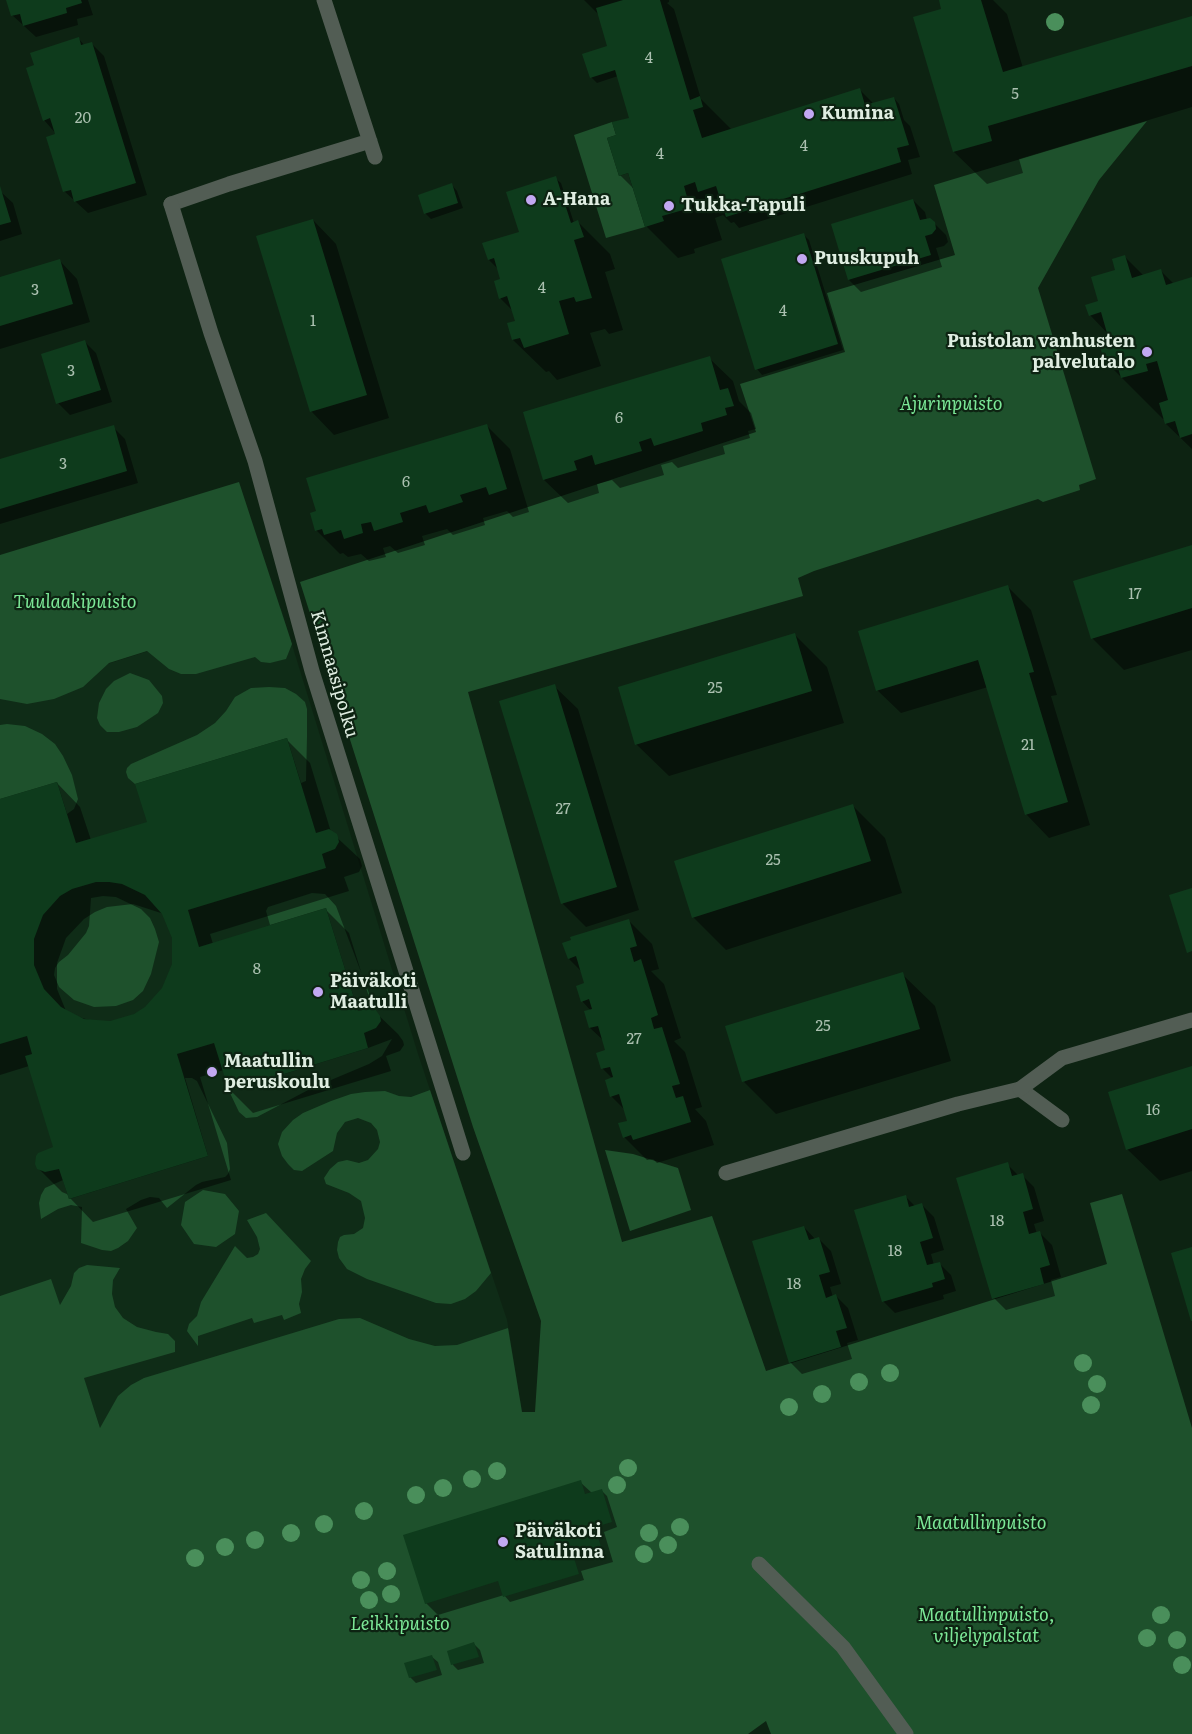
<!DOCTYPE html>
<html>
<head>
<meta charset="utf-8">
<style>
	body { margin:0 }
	canvas { display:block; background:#0d2312 }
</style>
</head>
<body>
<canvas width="1192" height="1734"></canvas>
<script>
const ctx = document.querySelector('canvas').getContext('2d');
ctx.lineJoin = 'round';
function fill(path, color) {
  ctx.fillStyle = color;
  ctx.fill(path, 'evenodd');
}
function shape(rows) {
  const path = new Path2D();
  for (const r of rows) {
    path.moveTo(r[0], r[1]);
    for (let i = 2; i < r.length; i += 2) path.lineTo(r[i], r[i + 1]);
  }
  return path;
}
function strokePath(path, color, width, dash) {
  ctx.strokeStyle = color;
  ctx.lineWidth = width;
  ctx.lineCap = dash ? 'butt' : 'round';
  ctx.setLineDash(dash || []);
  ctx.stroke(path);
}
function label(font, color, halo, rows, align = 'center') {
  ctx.font = font + ' Literata,serif';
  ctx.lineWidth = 4.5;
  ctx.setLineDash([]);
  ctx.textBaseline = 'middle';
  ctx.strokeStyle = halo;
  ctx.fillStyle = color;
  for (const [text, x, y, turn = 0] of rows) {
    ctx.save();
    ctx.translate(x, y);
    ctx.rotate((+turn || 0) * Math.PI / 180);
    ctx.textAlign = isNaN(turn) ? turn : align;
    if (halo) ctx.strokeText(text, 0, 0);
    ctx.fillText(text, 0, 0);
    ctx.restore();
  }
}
const built = shape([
	[281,609,418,1054,507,1320,522,1412,120,1488,53,1286,0,1296,0,698]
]);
const green = shape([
	[1147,121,1099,180,1038,288,1096,479,1079,485,1080,490,1043,502,1038,499,814,571,798,578,803,596,468,692,622,1242,712,1216,766,1371,1107,1264,1090,1203,1122,1194,1192,1428,1192,1734,771,1734,766,1721,748,1734,0,1734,0,1296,51,1279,60,1305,71,1286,74,1273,79,1268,87,1265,120,1268,113,1280,112,1294,115,1307,123,1318,137,1327,156,1332,168,1334,175,1341,175,1352,84,1378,100,1428,118,1396,131,1385,144,1378,339,1319,360,1318,409,1339,435,1346,457,1345,508,1328,522,1412,535,1412,541,1321,473,1127,300,582,756,432,740,384,845,352,827,293,955,255,934,185],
	[612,122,616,135,607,138,619,176,628,173,645,227,606,238,574,135],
	[239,482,292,644,286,659,270,663,261,662,255,657,196,674,181,674,169,669,147,651,109,663,83,687,54,699,27,704,0,699,0,555],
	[130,673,149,680,162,696,163,703,158,713,137,727,119,732,107,732,100,725,97,718,99,703,106,689,114,681],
	[269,687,285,688,296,694,305,702,307,709,307,737,306,781,301,783,287,738,135,784,128,778,126,772,127,768,131,764,197,735,215,723,226,711,235,697,251,688],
	[7,724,25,726,42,734,55,744,63,756,72,775,78,799,74,809,67,814,57,782,0,799,0,725],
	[312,893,325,894,336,906,375,1009,370,1008,358,1011,326,908,270,925,266,911,268,907],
	[103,896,116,897,141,909,150,918,155,929,159,942,151,974,143,991,133,1000,116,1006,94,1007,74,1000,59,987,54,975,55,968,59,962,68,955,86,933,89,926,91,898],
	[392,1039,382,1056,369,1064,312,1088,257,1117,246,1118,239,1112,229,1091,368,1048],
	[185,1078,192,1078,197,1081,227,1143,230,1169,228,1174,225,1177,202,1182,196,1185,167,1208,159,1198,150,1197,141,1200,126,1209,137,1228,128,1241,118,1248,111,1251,102,1250,81,1243,82,1207,71,1205,58,1209,41,1219,39,1203,41,1195,45,1188,63,1180,69,1199,208,1156],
	[430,1090,491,1273,476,1291,465,1299,451,1304,436,1303,367,1279,347,1269,339,1258,337,1250,338,1242,340,1237,344,1235,354,1234,363,1228,365,1218,361,1201,349,1193,326,1184,324,1178,330,1169,338,1162,347,1160,359,1163,368,1160,378,1149,380,1142,377,1130,371,1123,358,1118,345,1122,337,1133,333,1151,302,1171,294,1170,288,1164,282,1156,278,1144,282,1132,293,1120,303,1113,331,1101,351,1094,365,1092,385,1091,399,1096,411,1097],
	[605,1150,633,1154,678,1168,691,1210,630,1231],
	[203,1190,225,1194,239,1211,235,1234,216,1247,194,1244,181,1225,185,1202],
	[266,1213,311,1261,305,1269,301,1279,302,1292,299,1304,301,1313,284,1320,282,1315,254,1323,252,1318,198,1336,198,1346,187,1331,189,1324,197,1316,201,1302,235,1246,247,1258,253,1257,258,1254,260,1249,257,1237,247,1220]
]);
const shadow = shape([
	[8,0,88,0,93,15,77,19,78,25,36,37,12,15],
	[584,0,669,0,669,2,667,3,674,9,701,99,732,130,860,90,872,102,873,105,894,98,899,104,904,120,910,126,920,157,908,160,912,174,739,228,734,222,731,223,723,215,715,218,722,240,694,249,695,253,678,258,646,226,635,190,620,175,618,136,631,118,618,76,597,83,591,77,611,51,600,16],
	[940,0,993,0,1007,14,1023,68,1192,18,1192,107,1019,159,1023,173,987,184,954,152,915,18,943,10],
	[79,39,85,46,92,44,104,56,147,195,88,213,64,191,57,135,44,120],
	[555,178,561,183,574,223,578,222,610,254,615,269,605,272,623,330,609,334,605,329,590,333,601,366,557,380,549,371,546,372,513,340,509,324,517,322,513,311,500,298,502,280,499,270,489,260,521,233],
	[452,185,457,191,463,208,431,219,425,213],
	[0,191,13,203,22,234,0,241],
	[913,200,925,212,927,220,934,223,946,235,948,242,944,246,936,248,942,267,861,292,849,280],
	[313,220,336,244,389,418,334,435,311,411],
	[804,235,809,240,843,350,762,375,757,369],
	[1124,256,1144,276,1161,271,1174,284,1192,279,1192,449,1166,424,1165,418,1163,419,1107,363,1111,341,1109,335,1090,315,1100,302],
	[60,261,77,279,90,322,0,349,0,279],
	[84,341,96,353,112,402,70,415,58,403],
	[709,358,733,381,739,401,751,413,756,429,748,431,750,438,723,446,725,454,678,468,672,462,661,465,664,475,620,488,612,480,597,484,599,493,568,503,544,480],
	[486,425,510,449,529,512,513,517,507,511,483,518,485,525,453,535,447,529,422,536,425,545,398,553,390,546,383,548,386,557,369,561,361,554,348,557,343,553,340,554,316,530],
	[113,427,125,439,138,483,0,524,0,461],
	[1192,547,1192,650,1124,670,1092,638],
	[1008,587,1031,610,1057,695,1051,696,1090,825,1049,838,1026,814,988,687,901,713,877,690],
	[794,634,827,667,844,723,669,776,636,744],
	[554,686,578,709,639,910,586,927,563,904,501,702],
	[287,740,310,763,331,832,360,859,362,866,359,872,344,877,349,891,210,934,213,944,326,910,349,933,373,1010,398,1034,403,1041,404,1045,400,1051,386,1056,391,1071,253,1113,230,1090,224,1070,200,1077,231,1180,93,1222,70,1198,69,1195,62,1192,38,1168,54,1148,29,1066,0,1075,0,801,57,783,80,807,91,840,149,823],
	[133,904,164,914,173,938,173,964,164,989,146,1008,123,1020,97,1022,71,1015,66,1011,57,989,57,963,66,938,84,919,95,912,107,907],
	[853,806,885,838,902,893,726,950,693,917],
	[628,920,652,944,659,969,651,971,664,984,681,1038,674,1041,685,1052,702,1107,695,1109,706,1121,714,1145,657,1163,653,1159,647,1160,624,1137,629,1122,625,1110,611,1096,613,1079,603,1069,598,1054,607,1051,604,1041,590,1028,591,1011,582,1001,586,984,582,972,569,959],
	[902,974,935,1006,951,1061,776,1114,744,1082],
	[1192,1067,1192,1171,1160,1181,1127,1149],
	[1007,1164,1019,1176,1022,1175,1034,1187,1044,1221,1034,1224,1037,1234,1040,1233,1052,1245,1061,1277,1051,1280,1055,1296,1006,1310,994,1298],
	[905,1196,916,1207,922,1205,934,1217,944,1250,931,1254,934,1265,939,1263,951,1275,956,1291,943,1295,944,1299,895,1313,883,1301],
	[804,1227,816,1240,819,1239,831,1251,841,1284,830,1287,833,1297,836,1296,848,1308,858,1340,847,1343,852,1359,802,1374,790,1362],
	[580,1482,592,1493,601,1490,607,1496,617,1527,604,1532,613,1562,581,1571,584,1580,510,1602,504,1595,438,1615,426,1603],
	[474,1644,480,1650,484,1663,458,1670,453,1665,449,1652],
	[432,1657,438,1662,442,1675,416,1683,410,1677]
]);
const building = shape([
	[6,0,81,0,82,3,66,8,67,13,23,26,20,14,11,16],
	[623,0,660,0,690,100,700,96,703,107,693,110,702,138,860,88,865,105,894,97,909,145,897,148,901,162,726,217,716,186,698,192,695,182,684,186,690,208,662,216,664,221,645,227,628,173,619,176,607,138,616,135,612,122,629,118,615,70,590,78,582,54,607,46,596,8],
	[939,0,981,0,1003,72,1192,16,1192,66,988,126,992,141,953,152,913,17,941,9],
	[79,37,81,45,92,42,136,183,74,202,71,190,63,192,46,137,55,134,50,118,43,121,26,68,34,65,30,53],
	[556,176,571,223,578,220,584,237,574,240,592,298,576,302,574,297,559,301,569,334,524,348,520,338,512,340,507,323,515,321,507,296,499,299,494,281,500,279,494,258,488,260,482,243,519,232,506,192],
	[452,183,458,203,424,214,418,195],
	[0,186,11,222,0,225],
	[913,199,920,220,930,218,935,222,936,229,932,234,925,236,931,255,848,280,831,224],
	[313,219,367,395,310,412,256,236],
	[804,233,838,344,755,370,721,259],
	[1125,255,1132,278,1161,269,1166,285,1192,277,1192,434,1180,438,1175,421,1165,424,1159,403,1168,400,1157,361,1146,364,1148,371,1121,378,1116,361,1105,364,1099,343,1109,340,1101,312,1089,316,1085,305,1098,301,1091,277,1115,270,1112,259],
	[60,259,73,304,0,326,0,277],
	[85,340,101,390,56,404,41,354],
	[710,356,720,390,728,388,734,406,725,408,727,415,701,423,703,431,654,446,651,438,639,442,642,451,595,465,592,455,574,461,577,470,543,480,523,412],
	[487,424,507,489,489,495,486,487,460,495,463,502,429,513,426,505,400,513,403,522,374,531,371,522,361,524,363,533,344,539,341,530,324,535,322,529,315,531,310,513,316,511,306,478],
	[114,425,127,471,0,509,0,459],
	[1192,545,1192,608,1091,639,1073,581],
	[1008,585,1034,672,1029,673,1068,802,1025,815,978,660,876,691,858,631],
	[795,633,812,691,635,745,618,687],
	[555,684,617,887,561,904,499,701],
	[287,738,316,833,329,829,337,834,338,837,339,842,335,849,322,854,326,868,188,910,199,947,326,908,358,1011,370,1008,375,1009,380,1016,381,1021,376,1028,364,1033,368,1048,229,1091,214,1043,177,1054,208,1156,69,1199,59,1169,45,1172,37,1169,35,1164,36,1156,38,1153,53,1147,25,1056,32,1054,27,1036,0,1044,0,799,57,782,76,843,147,822,135,784],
	[96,882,109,882,122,884,145,895,162,914,172,938,172,964,162,988,145,1007,134,1014,110,1021,84,1019,61,1007,44,989,34,965,34,939,43,915,60,896,72,889],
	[853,804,871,861,692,918,674,861],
	[1192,888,1192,951,1187,953,1169,895],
	[629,919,637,946,630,948,634,962,641,959,658,1015,651,1018,654,1029,662,1027,680,1084,672,1086,676,1098,683,1096,691,1122,633,1140,631,1135,623,1138,618,1123,627,1121,619,1094,610,1097,605,1080,613,1077,610,1067,601,1069,596,1053,605,1050,598,1026,589,1028,584,1011,592,1009,589,999,581,1002,576,986,584,983,576,956,568,959,562,943,571,940,570,937],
	[903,972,920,1029,742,1082,725,1026],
	[1192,1066,1192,1129,1126,1150,1108,1092],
	[1008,1162,1012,1176,1023,1173,1033,1209,1023,1212,1029,1234,1040,1231,1050,1265,1040,1268,1044,1284,992,1299,956,1178],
	[906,1195,909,1207,922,1203,933,1238,920,1242,927,1265,940,1262,945,1279,932,1283,933,1287,882,1302,854,1210],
	[804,1226,809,1240,819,1237,830,1272,819,1275,826,1298,836,1294,847,1328,836,1331,841,1347,789,1363,752,1241],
	[1192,1247,1192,1321,1191,1321,1171,1253],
	[581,1480,585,1494,602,1489,612,1522,595,1527,602,1550,574,1558,579,1574,503,1597,498,1581,425,1604,403,1535],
	[474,1642,479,1657,451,1665,447,1651],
	[432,1655,437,1670,409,1678,404,1663]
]);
const service = shape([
	[324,0,375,157],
	[171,204,229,184,370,141],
	[726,1173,958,1104,1020,1089,1062,1120],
	[759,1564,843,1647,906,1734]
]);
const minor = shape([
	[171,204,211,333,255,461,312,671,463,1153],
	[1020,1089,1062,1058,1192,1020]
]);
const trees = [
	[1055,22],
	[1083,1363],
	[890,1373],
	[859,1382],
	[1097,1384],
	[822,1394],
	[1091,1405],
	[789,1407],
	[628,1468],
	[497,1471],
	[472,1479],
	[617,1485],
	[443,1488],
	[416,1495],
	[364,1511],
	[324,1524],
	[680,1527],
	[291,1533],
	[649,1533],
	[255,1540],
	[668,1545],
	[225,1547],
	[644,1554],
	[195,1558],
	[387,1571],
	[361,1580],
	[391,1594],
	[369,1600],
	[1161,1615],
	[1147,1638],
	[1177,1640],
	[1182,1665]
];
const markers = [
	[809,114,6,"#c2a8f2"],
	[531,200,6,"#c2a8f2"],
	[669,206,6,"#c2a8f2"],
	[802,259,6,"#c2a8f2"],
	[1147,352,6,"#c2a8f2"],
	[318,992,6,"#c2a8f2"],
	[212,1072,6,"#c2a8f2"],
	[503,1542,6,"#c2a8f2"]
];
const numberNames = [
	["4",649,59],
	["5",1015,95],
	["20",83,119],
	["4",804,147],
	["4",660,155],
	["4",542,289],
	["3",35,291],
	["4",783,312],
	["1",313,322],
	["3",71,372],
	["6",619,419],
	["3",63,465],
	["6",406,483],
	["17",1135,595],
	["25",715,689],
	["21",1028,746],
	["27",563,810],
	["25",773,861],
	["8",257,970],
	["25",823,1027],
	["27",634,1040],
	["16",1153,1111],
	["18",997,1222],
	["18",895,1252],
	["18",794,1285]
];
const poiNames = [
	["Kumina",821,114],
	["A-Hana",543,200],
	["Tukka-Tapuli",681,206],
	["Puuskupuh",814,259],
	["Puistolan vanhusten",1135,342,"right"],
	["palvelutalo",1135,363,"right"],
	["Päiväkoti",330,982],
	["Maatulli",330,1003],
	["Maatullin",224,1062],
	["peruskoulu",224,1083],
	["Päiväkoti",515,1532],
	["Satulinna",515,1553]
];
const parkNames = [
	["Ajurinpuisto",951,405],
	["Tuulaakipuisto",75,603],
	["Maatullinpuisto",981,1524],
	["Maatullinpuisto,",986,1616],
	["viljelypalstat",986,1637],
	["Leikkipuisto",400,1625]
];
const streetNames = [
	["Kimnaasipolku",334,674,74]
];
fill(built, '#0f2c17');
fill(green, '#1e512c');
fill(shadow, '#0007');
fill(building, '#0e3b1c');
strokePath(service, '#525d54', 15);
strokePath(minor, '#525d54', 15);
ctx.fillStyle = '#4a8f5b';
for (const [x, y] of trees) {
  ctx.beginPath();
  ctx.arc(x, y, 9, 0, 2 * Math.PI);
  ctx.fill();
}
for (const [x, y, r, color] of markers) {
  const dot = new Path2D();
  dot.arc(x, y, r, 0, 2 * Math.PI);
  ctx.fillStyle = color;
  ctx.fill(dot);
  strokePath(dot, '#0d2312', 2);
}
label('15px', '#abc0b0', null, numberNames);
label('bold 18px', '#dfede1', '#0d2312', poiNames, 'left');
label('italic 18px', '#7ce897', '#0d2312', parkNames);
label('18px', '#dfede1', '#0d2312', streetNames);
</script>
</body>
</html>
